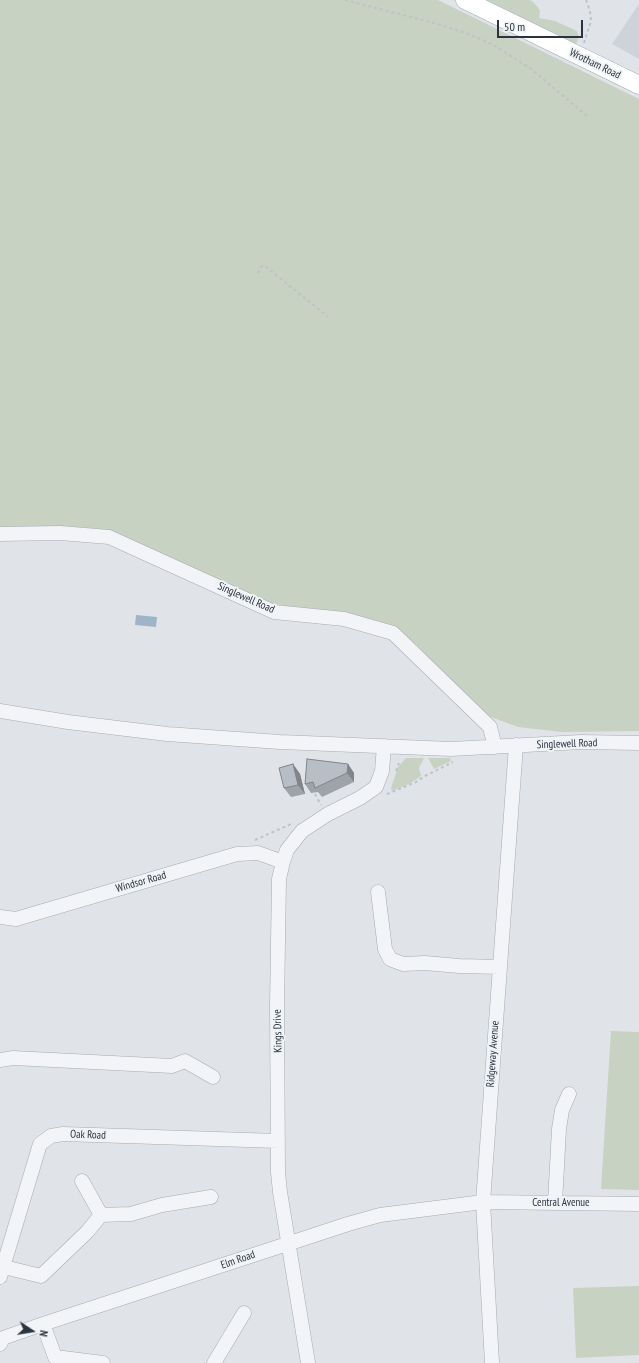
<!DOCTYPE html>
<html>
<head>
<meta charset="utf-8">
<style>
	body { margin:0 }
	#map { position:relative; width:639px; height:1363px; overflow:hidden; background:#e0e4e8; font-family:"PT Sans Narrow",sans-serif }
	canvas { display:block }
	.north { position:absolute; left:12px; top:1311px; width:40px; height:40px; -webkit-text-stroke:3px #f0f3f6; paint-order:stroke; rotate:102deg; font-size:11px; font-weight:700; line-height:16px; text-align:center; color:#2a333f }
	.north::after { content:''; display:block; margin:auto; width:14px; height:18px; background:#2a333f; clip-path:polygon(50% 0,100% 100%,50% 72%,0 100%) }
	.scale { position:absolute; left:497px; top:20px; width:86px; height:18px; box-sizing:border-box; border:2px solid #2a333f; border-top:0; padding-left:5px; font-size:12px; line-height:14px; white-space:nowrap; color:#2a333f; -webkit-text-stroke:3px #f0f3f6; paint-order:stroke }
</style>
</head>
<body>
<div id="map">
<canvas width="639" height="1363"></canvas>
<div class="north">N</div>
<div class="scale">50 m</div>
</div>
<script>
const ctx = document.querySelector('canvas').getContext('2d');
ctx.lineJoin = 'round';
function fill(path, color) {
  ctx.fillStyle = color;
  ctx.fill(path, 'evenodd');
}
function shape(rows) {
  const path = new Path2D();
  for (const r of rows) {
    path.moveTo(r[0], r[1]);
    for (let i = 2; i < r.length; i += 2) path.lineTo(r[i], r[i + 1]);
  }
  return path;
}
function strokePath(path, color, width, dash) {
  ctx.strokeStyle = color;
  ctx.lineWidth = width;
  ctx.lineCap = dash ? 'butt' : 'round';
  ctx.setLineDash(dash || []);
  ctx.stroke(path);
}
function label(font, color, halo, rows, align = 'center') {
  ctx.font = font + ' "PT Sans Narrow",sans-serif';
  ctx.lineWidth = 4;
  ctx.setLineDash([]);
  ctx.textBaseline = 'middle';
  ctx.strokeStyle = halo;
  ctx.fillStyle = color;
  for (const [text, x, y, turn = 0] of rows) {
    ctx.save();
    ctx.translate(x, y);
    ctx.rotate((+turn || 0) * Math.PI / 180);
    ctx.textAlign = isNaN(turn) ? turn : align;
    if (halo) ctx.strokeText(text, 0, 0);
    ctx.fillText(text, 0, 0);
    ctx.restore();
  }
}
const built = shape([
	[639,4,639,59,612,44]
]);
const green = shape([
	[0,0,438,0,639,99,639,731,562,732,518,727,491,717,475,708,417,645,389,629,343,616,252,600,120,534,99,529,77,527,0,530],
	[486,0,529,0,532,1,537,6,540,11,539,18,555,21,577,31,579,37,576,44],
	[406,758,424,758,419,768,421,776,409,784,392,791,391,788,398,767],
	[428,758,450,758,451,761,434,769],
	[611,1031,639,1032,639,1190,601,1189],
	[639,1286,639,1355,576,1358,573,1288]
]);
const water = shape([
	[136,615,157,617,156,627,135,625]
]);
const path = shape([
	[345,0,434,23,466,33,492,44,531,69,587,116],
	[584,43,591,21,590,11,586,0],
	[258,273,262,266,265,266,328,317],
	[396,771,399,763],
	[315,794,321,805],
	[387,794,416,782,425,776,453,762],
	[255,840,291,824]
]);
const minor = shape([
	[0,534,60,533,109,537,274,612,344,619,393,633,490,727,495,747],
	[0,711,68,722,167,734,280,742,451,749,581,742,639,743],
	[378,892,385,949,390,959,403,964,425,963,459,966,500,967],
	[0,917,16,919,237,854,258,853,283,862],
	[0,1060,13,1058,172,1066,185,1061,213,1077],
	[82,1181,101,1215],
	[555,1203,559,1129,562,1110,569,1094],
	[4,1267,41,1276,87,1232,101,1215,131,1214,162,1205,211,1197],
	[0,1277,40,1144,51,1136,63,1134,278,1141],
	[43,1324,55,1357,103,1363],
	[0,1344,3,1338,43,1324,348,1224,380,1215,483,1202,639,1204],
	[214,1363,244,1313],
	[308,1363,280,1192,278,1172,277,1007,279,879,283,862,287,850,302,831,328,814,360,798,376,787,382,771,384,746],
	[492,1363,483,1202,516,745]
]);
const major = shape([
	[465,0,639,85]
]);
const wall = shape([
	[293,764,300,774,305,794,291,797,284,788],
	[348,764,354,773,354,782,322,797,318,792,311,793,305,784]
]);
const shadedWall = shape([
	[293,764,300,774,305,794,298,785],
	[348,764,354,773,354,782,347,773]
]);
const building = shape([
	[307,759,348,764,347,773,315,788,313,782,305,784,307,759],
	[293,764,298,785,284,788,279,768,293,764]
]);
const streetNames = [
	["Wrotham Road",595,64,26],
	["Singlewell Road",246,598,24],
	["Singlewell Road",567,744,-2],
	["Windsor Road",141,882,-16],
	["Kings Drive",278,1031,-91],
	["Ridgeway Avenue",493,1054,-86],
	["Oak Road",88,1135,2],
	["Central Avenue",561,1203],
	["Elm Road",238,1260,-19]
];
fill(built, '#ced3da');
fill(green, '#c7d2c2');
fill(water, '#9db5c6');
strokePath(minor, '#a6abb2', 15);
strokePath(major, '#a0aab3', 19);
strokePath(path, '#bfc2c7', 2, [3, 3]);
strokePath(minor, '#f3f4f7', 14);
strokePath(major, '#fff', 18);
fill(wall, '#9ea3a9');
fill(shadedWall, '#81858a');
fill(building, '#b8bec5');
strokePath(building, '#81858a', 1);
label('11px', '#2a333f', '#f0f3f6', streetNames);
</script>
</body>
</html>
